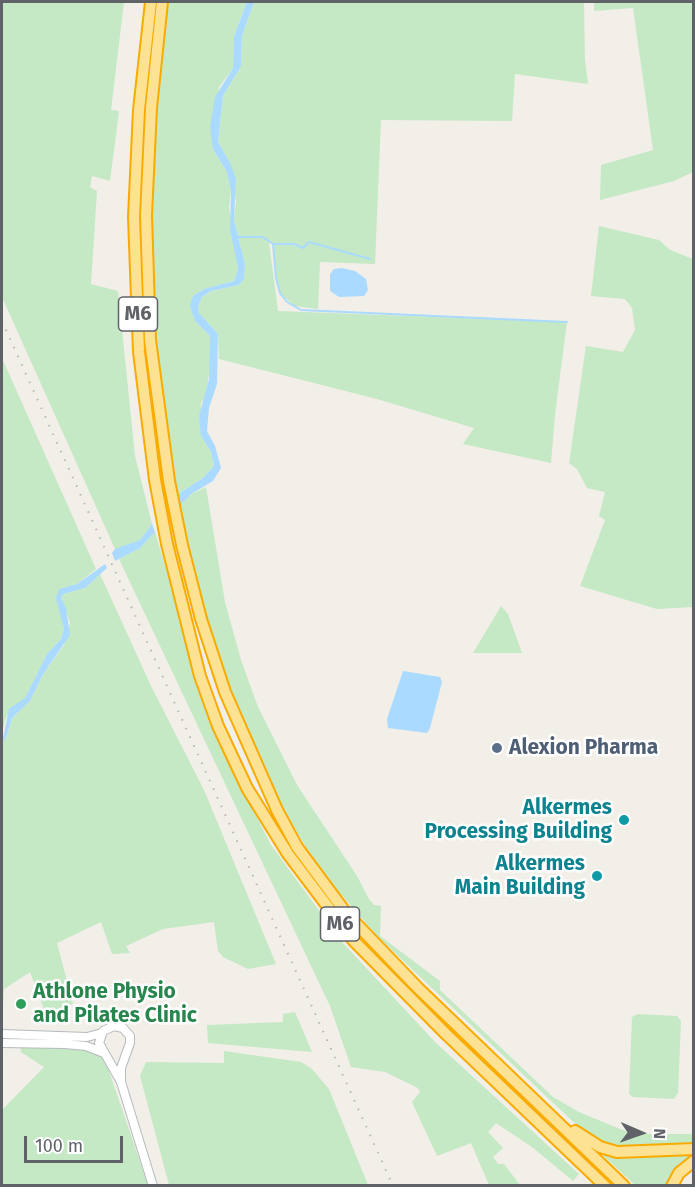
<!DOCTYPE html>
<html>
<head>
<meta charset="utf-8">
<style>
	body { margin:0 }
	#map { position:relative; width:695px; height:1187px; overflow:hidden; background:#f1efe8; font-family:"Fira Sans",sans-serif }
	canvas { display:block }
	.frame { position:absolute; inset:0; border:3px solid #5f6368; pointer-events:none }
	.north { position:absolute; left:611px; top:1103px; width:60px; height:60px; -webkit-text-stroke:4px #fff; paint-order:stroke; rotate:92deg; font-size:16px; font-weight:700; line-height:24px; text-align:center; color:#5f6368 }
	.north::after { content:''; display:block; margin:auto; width:21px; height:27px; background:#5f6368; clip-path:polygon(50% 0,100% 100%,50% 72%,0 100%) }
	.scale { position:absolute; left:24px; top:1136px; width:99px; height:27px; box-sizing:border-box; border:3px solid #5f6368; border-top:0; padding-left:8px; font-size:18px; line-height:21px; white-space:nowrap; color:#5f6368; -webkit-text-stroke:4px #fff; paint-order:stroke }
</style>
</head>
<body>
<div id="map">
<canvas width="695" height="1187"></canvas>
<div class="frame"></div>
<div class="north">N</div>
<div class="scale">100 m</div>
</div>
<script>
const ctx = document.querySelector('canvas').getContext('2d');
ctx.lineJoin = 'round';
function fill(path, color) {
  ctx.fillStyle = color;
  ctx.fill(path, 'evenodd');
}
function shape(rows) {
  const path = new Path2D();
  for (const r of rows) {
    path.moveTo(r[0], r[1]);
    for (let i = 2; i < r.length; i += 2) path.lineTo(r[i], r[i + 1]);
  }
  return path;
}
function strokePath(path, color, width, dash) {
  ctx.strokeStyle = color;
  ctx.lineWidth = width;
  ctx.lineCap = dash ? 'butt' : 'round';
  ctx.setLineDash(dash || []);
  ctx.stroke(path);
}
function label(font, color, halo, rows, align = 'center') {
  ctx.font = font + ' "Fira Sans",sans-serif';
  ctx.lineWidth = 5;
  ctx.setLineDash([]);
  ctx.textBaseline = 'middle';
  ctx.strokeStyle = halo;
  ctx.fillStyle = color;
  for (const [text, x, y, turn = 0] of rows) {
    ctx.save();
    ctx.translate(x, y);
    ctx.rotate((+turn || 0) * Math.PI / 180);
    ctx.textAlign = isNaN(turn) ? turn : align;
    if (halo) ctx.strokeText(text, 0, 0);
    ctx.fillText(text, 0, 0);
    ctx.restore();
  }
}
const green = shape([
	[2,2,124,2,111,110,119,111,110,181,92,176,90,187,97,191,91,284,118,291,135,456,152,524,140,540,127,547,115,549,2,297],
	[167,2,247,2,234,36,233,68,219,87,213,149,227,172,231,191,229,207,238,269,234,281,204,289,193,296,195,321,210,336,211,359,206,395,201,403,201,436,211,452,214,466,203,478,177,495,166,437,154,336,150,225,154,135],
	[254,2,584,2,585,60,588,84,515,74,512,121,381,120,375,264,320,262,318,309,294,306,280,293,276,278,273,244,269,242,278,311,567,322,555,414,551,463,463,444,474,428,377,399,219,359,218,334,199,313,198,307,202,297,212,291,239,285,244,279,245,264,234,220,236,201,230,163,218,142,223,96,241,66,242,36],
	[594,2,694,2,693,172,674,181,600,200,601,165,653,150,633,8,594,11],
	[599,226,659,240,670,250,693,259,693,607,657,609,580,586,605,520,599,516,605,492,587,488,577,469,569,463,586,346,623,352,635,330,632,308,625,299,591,296],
	[2,358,96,569,77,584,59,589,64,629,61,639,47,654,25,698,6,717,2,734],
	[206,487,225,602,241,660,258,707,297,785,357,876,369,899,374,905,381,906,380,936,440,981,440,990,553,1097,579,1112,632,1134,693,1134,693,1146,613,1146,585,1133,378,937,334,886,307,849,274,794,241,722,212,643,188,552,181,505,191,494],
	[155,532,218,742,271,845,342,942,436,1043,579,1174,573,1181,532,1147,496,1123,488,1132,503,1148,493,1157,498,1164,504,1164,520,1185,489,1185,471,1143,437,1156,412,1102,420,1092,418,1088,385,1072,351,1067,330,1006,119,559,140,548],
	[100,574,151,686,204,790,276,964,248,969,223,957,218,951,214,922,163,929,126,946,130,953,112,954,101,922,57,943,73,1004,46,1015,30,972,4,989,2,1024,2,743,7,736,12,718,30,701,42,676,64,645,70,623,61,598,63,594,85,588],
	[501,606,508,614,522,653,473,653],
	[295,1012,312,1052,208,1043,207,1025,283,1022,283,1014],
	[638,1014,677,1016,681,1021,678,1093,674,1099,633,1097,629,1094,632,1017],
	[20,1045,78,1047,101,1055,109,1071,148,1185,2,1186,2,1110,44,1067,21,1052],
	[224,1051,301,1062,312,1069,329,1089,368,1185,169,1185,140,1076,146,1062,224,1063],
	[597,1150,693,1152,693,1157,670,1185,635,1185]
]);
const water = shape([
	[247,2,254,2,242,36,241,66,223,96,218,142,230,163,236,179,234,220,245,264,244,279,239,285,211,291,202,297,198,307,199,313,218,334,217,384,209,408,207,431,215,446,221,468,213,481,191,494,181,505,177,495,203,478,214,466,211,452,201,436,199,416,209,379,210,336,195,321,190,306,193,296,204,289,234,281,238,269,230,229,231,191,227,172,213,149,210,127,215,97,233,68,234,36],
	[342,268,355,271,366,279,368,290,364,296,339,297,330,291,330,274,334,269],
	[152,524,155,532,140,548,115,561,112,553,115,549,140,540],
	[105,564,107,568,85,588,63,594,61,598,66,608,70,635,42,676,30,701,12,718,7,736,2,743,9,709,25,698,47,654,61,639,64,629,56,598,59,589,77,584],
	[403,671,440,677,442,682,430,728,427,733,388,728,387,719]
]);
const stream = shape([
	[238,237,263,237,273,244,276,278,280,293,287,302,301,310,567,322],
	[274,244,294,244,303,248,309,242,370,259]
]);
const secondary = shape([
	[2,1034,87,1037,102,1033],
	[2,1043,65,1044,86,1046,104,1053],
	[121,1082,99,1043,103,1031,114,1026,123,1028,130,1036,130,1043,121,1068,121,1082,153,1186]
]);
const highway = shape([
	[151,2,139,110,134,217,139,352,155,480,167,544,200,676,218,726,247,788,288,854,353,940,446,1034,605,1186],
	[162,2,151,108,146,215,150,340,169,481,182,545,201,619,225,692,277,810,297,847,346,913,418,988,624,1186],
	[575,1131,600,1147,617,1152,694,1149],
	[672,1186,679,1173,694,1161]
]);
const rail = shape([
	[2,321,393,1186]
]);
const markers = [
	[497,748,6,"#5c6f8a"],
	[624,820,6,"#0f9aa8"],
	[597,876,6,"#0f9aa8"],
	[21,1004,6,"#2e9e5b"]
];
const shields = [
	[138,314,39],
	[340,924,39]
];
const shieldNames = [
	["M6",138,314],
	["M6",340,924]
];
const serviceNames = [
	["Alexion Pharma",509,748]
];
const cultureNames = [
	["Alkermes",612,808],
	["Processing Building",612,832],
	["Alkermes",585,864],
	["Main Building",585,888]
];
const leisureNames = [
	["Athlone Physio",33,992],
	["and Pilates Clinic",33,1016]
];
fill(green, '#c5e8c5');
fill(water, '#aadaff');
strokePath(stream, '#aadaff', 2);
strokePath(secondary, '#b6babf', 10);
strokePath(highway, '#f9ab00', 14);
strokePath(secondary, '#fff', 8);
strokePath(highway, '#fde293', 10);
strokePath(rail, '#b6b7b8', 2, [1.5, 8]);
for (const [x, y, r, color] of markers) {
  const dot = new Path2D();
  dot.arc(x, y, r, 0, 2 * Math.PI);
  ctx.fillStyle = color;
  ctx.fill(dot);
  strokePath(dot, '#fff', 2);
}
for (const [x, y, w] of shields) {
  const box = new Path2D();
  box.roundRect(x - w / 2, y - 17, w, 34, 4.5);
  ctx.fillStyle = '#fff';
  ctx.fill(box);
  strokePath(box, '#5f6368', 1.5);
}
label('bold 20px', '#5f6368', null, shieldNames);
label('bold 21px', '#4e5e75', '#fff', serviceNames, 'left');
label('bold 21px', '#0d838f', '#fff', cultureNames, 'right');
label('bold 21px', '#27864d', '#fff', leisureNames, 'left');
</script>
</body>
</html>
